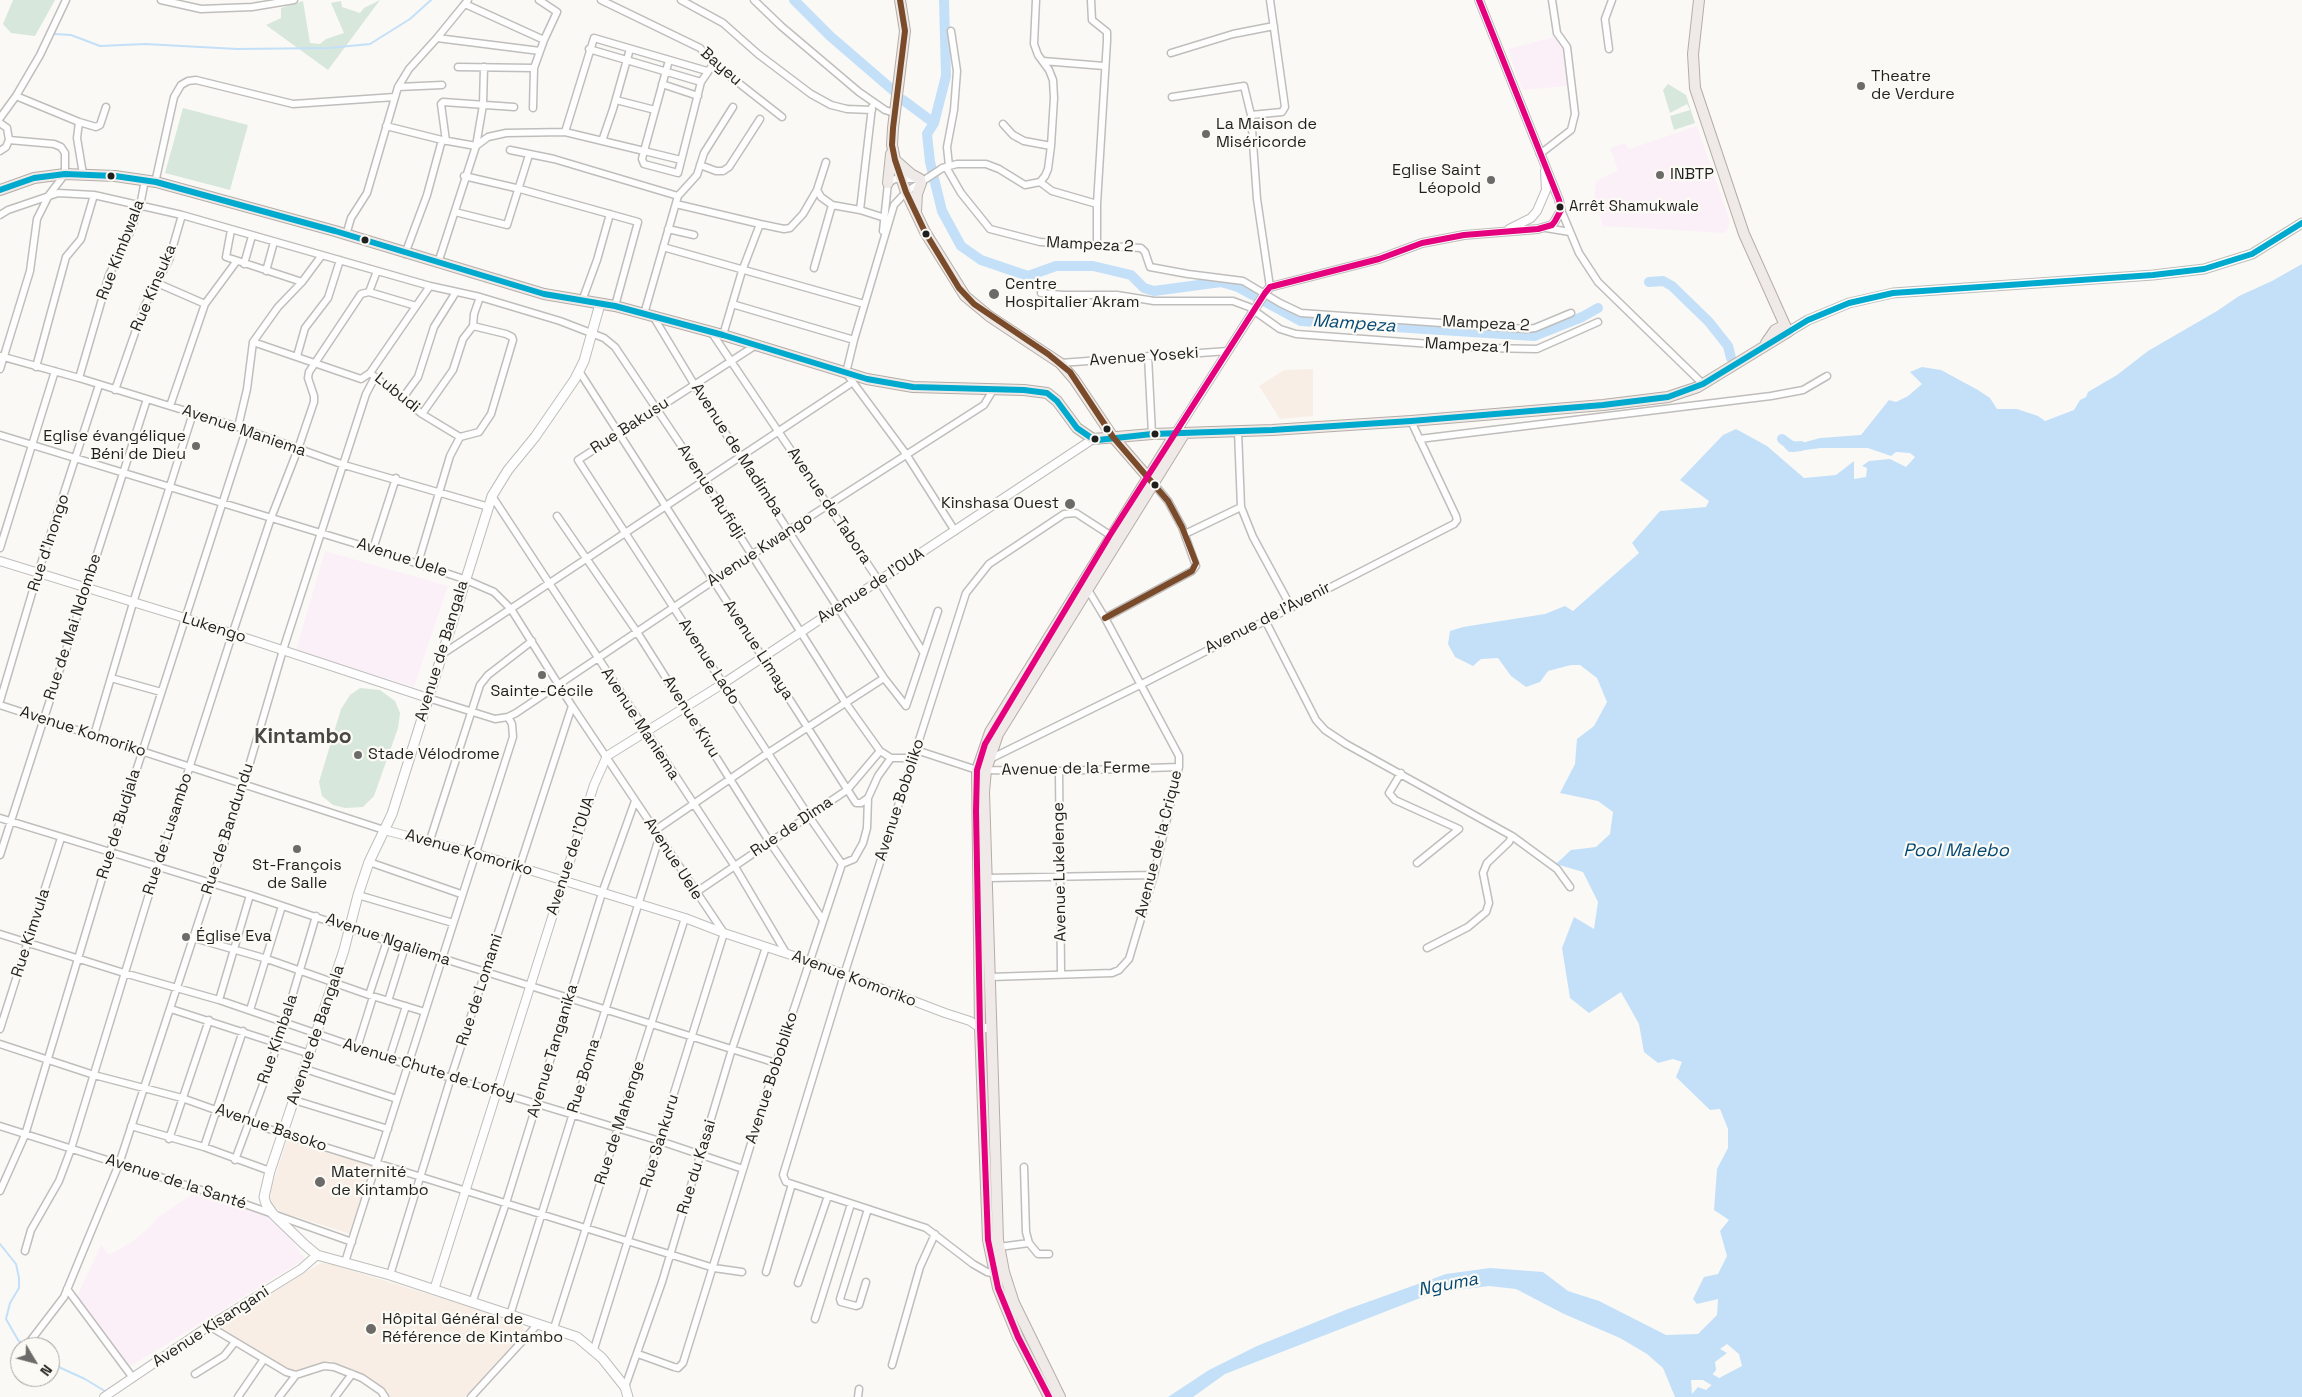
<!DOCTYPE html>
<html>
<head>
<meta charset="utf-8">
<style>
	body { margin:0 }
	#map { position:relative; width:2302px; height:1397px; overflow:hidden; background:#faf9f6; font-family:"Space Grotesk",sans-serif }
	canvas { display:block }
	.north { position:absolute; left:10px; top:1337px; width:50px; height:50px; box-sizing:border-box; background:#fcfaf4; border:1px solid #a4a29e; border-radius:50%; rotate:127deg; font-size:14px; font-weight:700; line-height:20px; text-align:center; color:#1f1f1d }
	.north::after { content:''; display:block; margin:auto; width:18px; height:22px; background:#6c6b69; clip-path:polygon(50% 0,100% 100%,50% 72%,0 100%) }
</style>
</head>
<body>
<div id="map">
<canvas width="2302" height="1397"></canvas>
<div class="north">N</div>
</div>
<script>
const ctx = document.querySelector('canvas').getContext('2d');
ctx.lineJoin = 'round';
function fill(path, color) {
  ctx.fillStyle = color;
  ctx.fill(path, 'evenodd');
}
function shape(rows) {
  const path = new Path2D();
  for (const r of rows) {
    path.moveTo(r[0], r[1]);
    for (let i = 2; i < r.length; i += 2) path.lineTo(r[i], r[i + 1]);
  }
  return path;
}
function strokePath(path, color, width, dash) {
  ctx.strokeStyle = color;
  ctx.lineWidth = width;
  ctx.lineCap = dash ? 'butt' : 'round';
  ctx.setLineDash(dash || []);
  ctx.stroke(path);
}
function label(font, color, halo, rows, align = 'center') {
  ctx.font = font + ' "Space Grotesk",sans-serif';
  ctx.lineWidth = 4.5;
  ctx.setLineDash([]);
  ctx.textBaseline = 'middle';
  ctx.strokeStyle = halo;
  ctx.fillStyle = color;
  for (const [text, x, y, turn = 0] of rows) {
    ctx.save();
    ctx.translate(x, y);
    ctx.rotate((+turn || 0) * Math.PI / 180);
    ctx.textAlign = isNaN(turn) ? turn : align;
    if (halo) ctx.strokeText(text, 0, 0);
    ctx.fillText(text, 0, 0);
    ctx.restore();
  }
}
const education = shape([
	[1558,36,1563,43,1568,86,1522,90,1508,49],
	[1697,126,1730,221,1728,230,1724,233,1603,226,1594,200,1596,181,1618,170,1610,148,1625,143,1629,149],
	[325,551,448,586,414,687,296,650],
	[194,1193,262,1214,281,1225,305,1259,131,1366,123,1359,77,1296,101,1245,109,1255,133,1241,150,1227,158,1217]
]);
const medical = shape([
	[1313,369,1313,416,1280,419,1259,386,1284,370],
	[287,1140,372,1165,350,1234,281,1212,274,1207,270,1199,271,1189],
	[321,1263,331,1264,522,1323,525,1332,465,1397,389,1397,380,1385,330,1361,298,1374,212,1326]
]);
const green = shape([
	[13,0,55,0,35,36,11,33,3,24],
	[380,0,328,70,266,25,281,18,281,8,303,1,310,43,320,44,326,39,344,33,331,3,341,1,342,7,360,13,364,8],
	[1668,84,1686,95,1695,123,1674,130,1670,116,1690,110,1687,104,1670,113,1663,90],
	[183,108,248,125,230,190,165,173],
	[360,688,380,690,395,701,400,713,398,728,374,796,363,807,345,808,333,805,322,796,319,782,341,709,350,695]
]);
const water = shape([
	[2302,264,2302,1397,1675,1397,1663,1368,1647,1354,1620,1338,1564,1314,1516,1289,1489,1286,1433,1293,1225,1374,1193,1397,1168,1397,1209,1370,1257,1346,1348,1309,1446,1274,1490,1268,1543,1272,1568,1291,1599,1301,1666,1335,1698,1334,1717,1315,1718,1299,1697,1304,1693,1299,1704,1277,1718,1274,1727,1256,1720,1231,1729,1220,1714,1210,1717,1169,1728,1148,1728,1129,1720,1109,1710,1110,1676,1077,1682,1062,1673,1059,1658,1063,1644,1052,1639,1024,1621,992,1589,1013,1570,998,1562,948,1574,917,1594,929,1598,902,1583,872,1556,864,1571,850,1596,847,1610,834,1613,812,1598,801,1560,793,1575,764,1577,739,1594,726,1607,702,1597,678,1580,665,1571,665,1548,671,1540,682,1526,687,1511,676,1498,658,1481,659,1473,666,1455,657,1448,644,1450,631,1463,627,1545,614,1565,606,1573,611,1639,553,1632,543,1660,511,1706,507,1709,501,1680,480,1723,435,1736,429,1767,446,1804,478,1836,475,1854,461,1854,479,1866,477,1867,468,1862,466,1869,461,1890,459,1906,467,1915,457,1910,453,1896,452,1891,456,1868,448,1821,448,1789,452,1784,447,1792,441,1802,443,1820,438,1861,435,1889,400,1896,402,1908,396,1922,384,1910,372,1922,367,1941,370,1978,390,1990,398,1997,409,2017,409,2038,416,2045,421,2074,410,2080,400,2086,397,2088,392,2117,375,2148,351,2217,311,2239,296,2272,281],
	[1727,1344,1739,1354,1742,1366,1721,1377,1706,1390,1698,1387,1692,1394,1691,1380,1708,1380,1716,1370,1715,1362,1727,1353,1720,1349]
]);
const stream = shape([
	[55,34,71,35,100,46,145,44,237,49,329,48,370,44,410,19,431,0],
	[0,1244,16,1264,19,1278,19,1288,10,1303,6,1319,18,1340,25,1347],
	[50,1363,85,1379,108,1393]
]);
const river = shape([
	[794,0,830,36,895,92],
	[944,0,946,76,934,123,927,134,930,162,942,211,961,246,981,260,1028,276,1056,266,1093,266,1131,275,1144,288,1154,291,1221,282,1238,287,1301,321,1534,336,1582,317,1598,308],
	[903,100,934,123],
	[1649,282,1663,281,1672,286,1709,322,1728,346,1731,358],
	[1782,439,1793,447,1801,446],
	[1699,1372,1742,1397]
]);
const minor = shape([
	[161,0,201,9,252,7,294,0],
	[601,0,700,48,717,66,782,117],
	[681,0,723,23,758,54,811,94,831,105,847,109,872,110],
	[754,0,781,26,859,92,885,110,894,113],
	[1091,0,1092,20,1107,32,1107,41,1097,204,1097,247],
	[1270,0,1285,107,1282,112,1251,115,1257,199,1270,287],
	[465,4,544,40],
	[437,38,540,51],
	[589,49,701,82],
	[1609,49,1605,19,1612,0],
	[1171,53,1233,34,1274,26],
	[669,60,644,151,681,160],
	[1043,61,1104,66],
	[458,67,534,68],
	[707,71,594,38,565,132,644,151,642,159,644,164,678,173,701,82,714,63],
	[662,84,698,96],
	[398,87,442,85],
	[16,96,79,122,96,127,100,125,106,107],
	[1172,97,1244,86,1251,115],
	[616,100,655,110],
	[533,108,534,68,544,40,557,12,539,0],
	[0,118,16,96,40,55,66,0],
	[79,122,77,138,83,174],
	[0,123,7,128,9,140,6,147,0,151],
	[1003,124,1013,135,1024,141,1051,146],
	[386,126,442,140,476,146,488,137,506,133,565,132],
	[446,141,441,104,443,102,514,107],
	[602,141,613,109,630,49],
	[510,150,554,159,678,196],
	[1540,154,1571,130,1575,114,1567,47,1557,33,1552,0],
	[700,165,716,171,723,171,729,167,760,119],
	[949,166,947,147,954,110,957,71,951,31],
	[946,167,961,193,990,229,1040,242,1141,248,1145,252,1150,267,1188,274,1243,281,1280,303,1301,313,1526,329,1535,328,1571,313],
	[942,168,957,164,986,164,999,169,1025,185,1040,182,1045,176,1048,169,1051,146,1054,98,1053,80,1049,70,1038,55,1034,44,1036,0],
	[941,169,906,192,894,205,854,340,846,373,906,454,955,531],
	[464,176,520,189,638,222,615,306],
	[1040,182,1052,191,1097,204],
	[155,183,174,97,181,85,188,81,196,80,293,104,395,97],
	[817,190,821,197,832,205,860,210,885,218],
	[676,204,760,224,784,229,790,228,803,214,817,190,826,162],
	[860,210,872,107],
	[1561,210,1579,253,1598,282,1703,384],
	[455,212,507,225,529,155],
	[0,215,8,210,58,193,94,195,182,215,430,286,480,297,560,321,604,338,615,347,705,481,845,702,880,751,891,758],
	[1546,228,1570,232],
	[668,229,694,235],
	[231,230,226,257,302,282],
	[883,231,888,183,895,179,918,179],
	[346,235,351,218,367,193,398,87,409,69,437,38,468,0],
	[663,247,864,304],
	[405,254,427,195,442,140],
	[438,263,476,146,483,105,484,67],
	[244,264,252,236],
	[814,268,832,205],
	[266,271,274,242],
	[157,283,205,304],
	[430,286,370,373,422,414,460,437],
	[369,292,416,306],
	[1041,293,1063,295,1117,295,1154,301,1233,301,1249,307,1280,329,1296,334,1485,348,1537,349,1598,322],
	[582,301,597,260,610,214],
	[732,304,854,340],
	[644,314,678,196,697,175,704,153,733,107],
	[653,316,694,384,838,608,884,678,906,706],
	[712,333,879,581,923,652],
	[723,335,742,271,760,224],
	[253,342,361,379,370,373],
	[756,345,578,460,808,815,842,864],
	[0,356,79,378,238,427,344,465,489,507],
	[297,356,305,328,328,298,340,260],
	[1148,356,1152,434],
	[1060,363,1228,351],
	[36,367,66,257,81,239,94,195],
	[0,369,30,271,37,219,49,195,65,174,65,153,61,147,54,144,9,140],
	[579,371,856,803,861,803,868,798,878,776,891,758,914,758],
	[79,378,109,275,127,240,140,206,145,180],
	[115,390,144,307,169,260,182,215],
	[402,399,418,377,434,327,456,292],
	[170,406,205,304,236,262],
	[422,414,453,370,463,339,473,326,474,314,480,297],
	[238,427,247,389,253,342,278,307,302,282,322,255],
	[1238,431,1241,507,1253,537,1291,607],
	[0,435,373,549,464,579,494,592,511,609,572,706,724,933,594,1349],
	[1419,439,1771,396,1803,390,1827,376],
	[492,496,734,865,786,953],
	[557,516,637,632,769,841,823,920],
	[1185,534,1241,507],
	[0,548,55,371],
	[373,549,396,478],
	[418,563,450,456,460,437,479,432,491,414,513,340,512,337,506,334,473,326],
	[1105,618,1192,571,1196,566,1182,527,1168,501,1153,483],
	[1265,620,1316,720,1325,730,1346,744,1512,836,1557,869,1570,887],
	[441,655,853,382],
	[111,678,161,692],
	[428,698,495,719,508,717,516,713,789,530,984,405,993,390],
	[0,701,38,573,99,385],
	[0,705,384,830],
	[906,706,938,611],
	[94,735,133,603,193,413],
	[916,750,977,770,1059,771,1179,767],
	[990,759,1140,685,1454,524,1457,520,1456,516,1411,421],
	[1059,771,1061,973],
	[1401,773,1389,793,1395,800,1459,829,1417,863],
	[0,818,250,895,387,941,776,1063],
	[654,831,768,753,884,678],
	[430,840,480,685,488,675,532,641],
	[0,855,147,399],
	[369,862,461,894],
	[987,878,1154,875],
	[695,893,847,790,880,751],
	[358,895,453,923],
	[0,934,124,973,219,1000,408,1065,660,1141,743,1169],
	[194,938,267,959,369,995,425,1012],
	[1427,948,1468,927,1486,912,1489,903,1483,873,1487,863,1509,842,1512,836],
	[990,977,1112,973,1119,970,1129,959,1154,875,1179,767,1179,756,1105,618,1087,588],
	[369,995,387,941],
	[219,1000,250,895],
	[388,1001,405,947],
	[171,1009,310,1054],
	[250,1010,282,906],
	[0,1029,61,838],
	[0,1044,94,1075,182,1098,283,1134,714,1268,742,1272],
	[357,1048,373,997],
	[389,1059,406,1006],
	[305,1069,397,1099],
	[294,1100,388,1129],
	[0,1126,239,1202,352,1242],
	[131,1126,204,1147,270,1171],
	[169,1139,209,1020],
	[204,1147,243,1031],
	[235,1160,278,1044,316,916],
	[1024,1167,1026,1232,1029,1243,1038,1254,1049,1254],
	[0,1191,25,1135,110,852,246,430],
	[999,1247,1029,1243],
	[25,1251,31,1230,59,1181,71,1149,157,868,232,635,271,518,298,449,314,402,314,396,308,378,309,372,361,294,369,292,377,271],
	[345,1262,513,737,512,724,508,717],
	[766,1272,792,1184],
	[996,1274,987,1272,973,1264,926,1228,786,1182,783,1175,844,975,966,593,989,564,1064,514,1076,513,1110,535],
	[390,1275,451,1077,572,706],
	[866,1282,859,1305,856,1306,841,1302,840,1299,868,1209],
	[798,1283,828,1196],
	[67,1289,133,1378],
	[472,1303,506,1203,602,893,635,801],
	[510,1315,659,838],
	[815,1319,851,1204],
	[209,1326,286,1372,296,1375,324,1366,334,1367,362,1378,381,1391,385,1397],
	[554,1328,685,918],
	[28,1344,64,1297,119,1164,244,783,283,650,366,394,375,377],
	[638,1354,674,1367,678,1368,683,1363,776,1063,842,864,854,859,863,843,867,828,868,798],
	[892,1365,920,1267,935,1234],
	[195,1374,224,1356,235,1342],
	[625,1387,662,1282,732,1049,766,947],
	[238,1397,264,1359],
	[279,1397,296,1375],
	[335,1397,352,1374],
	[471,1397,538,1324],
	[858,1397,859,1389]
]);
const tertiary = shape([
	[1509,229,1531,218,1537,211,1546,190,1545,171],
	[1175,434,1265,293,1270,287,1379,259,1422,243,1464,235,1538,229,1552,225,1555,221,1561,210,1559,200,1479,0],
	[0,561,185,618,428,698],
	[384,830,474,853,685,918,724,933,809,961,945,1013,970,1021,980,1028,991,1028],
	[434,1290,594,785,607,756,724,683,1093,439],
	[104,1397,209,1326,301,1269,317,1255]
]);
const secondary = shape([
	[600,304,584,361,575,379,535,437,508,470,492,496,392,814,369,862,358,895,344,950,270,1171,264,1197,266,1204,273,1214,305,1245,317,1255,390,1275,577,1337,602,1358,625,1387,628,1397],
	[1788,332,1808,320,1849,303,1893,293,2153,275,2204,269,2252,254,2302,223]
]);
const primary = shape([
	[900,0,905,31,893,128,892,145,895,160,906,192,925,232,965,296,989,316,1060,363,1074,379,1113,437,1152,482],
	[895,160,911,174,920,179],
	[888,183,891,154],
	[0,190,34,178,65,174,115,176,156,182,335,231,544,294,615,306,723,335,867,379,913,387,1024,390,1047,393,1057,401,1077,428,1093,439,1152,434,1272,430,1411,421,1603,405,1668,397,1698,387,1788,332,1744,234,1695,88,1693,54,1699,0],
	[916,211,917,194,921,183],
	[1766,343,1775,330,1785,325],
	[1049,1397,1018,1337,998,1288,988,1240,980,1028,977,770,990,732,1175,434],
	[1060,1397,1014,1303,1004,1272,998,1240,984,792,986,770,998,734,1184,434]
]);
const bus1 = shape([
	[0,190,34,178,65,174,115,176,156,182,335,231,544,294,615,306,723,335,867,379,913,387,1024,390,1047,393,1057,401,1077,428,1093,439,1098,440,1152,434,1272,430,1411,421,1603,405,1668,397,1703,384,1808,320,1849,303,1893,293,2153,275,2204,269,2252,254,2302,223]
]);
const bus2 = shape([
	[900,0,905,31,893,128,892,145,895,160,906,192,925,232,959,288,974,304,1048,354,1070,372,1113,437,1168,501,1182,527,1196,563,1192,571,1105,618]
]);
const bus3 = shape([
	[1049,1397,1018,1337,998,1288,988,1240,980,1028,976,811,977,770,985,744,1110,535,1265,293,1270,287,1379,259,1422,243,1464,235,1538,229,1552,225,1555,221,1561,210,1559,200,1479,0]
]);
const markers = [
	[1861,86,5,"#6c6b69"],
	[1206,134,5,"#6c6b69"],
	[1660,175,5,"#6c6b69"],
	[111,176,4.5,"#1f1f1d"],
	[1491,180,5,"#6c6b69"],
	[1560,207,4.5,"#1f1f1d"],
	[926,234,4.5,"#1f1f1d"],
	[365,240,4.5,"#1f1f1d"],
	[994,294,6,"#6c6b69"],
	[1107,429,4.5,"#1f1f1d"],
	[1155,434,4.5,"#1f1f1d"],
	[1095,439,4.5,"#1f1f1d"],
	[196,446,5,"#6c6b69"],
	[1155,485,4.5,"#1f1f1d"],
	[1070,504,6,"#6c6b69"],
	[542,675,5,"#6c6b69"],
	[358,755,5,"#6c6b69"],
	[297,849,5,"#6c6b69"],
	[186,937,5,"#6c6b69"],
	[320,1182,6,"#6c6b69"],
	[371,1329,6,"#6c6b69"]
];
const busNames = [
	["Arrêt Shamukwale",1569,207]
];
const streetNames = [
	["Bayeu",721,67,41],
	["Mampeza 2",1090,245,3],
	["Rue Kimbwala",121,250,-69],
	["Rue Kinsuka",154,288,-67],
	["Mampeza 2",1486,324,3],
	["Mampeza 1",1467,346,3],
	["Avenue Yoseki",1144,357,-4],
	["Lubudi",397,393,39],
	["Rue Bakusu",630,426,-33],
	["Avenue Maniema",244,431,19],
	["Avenue de Madimba",737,450,57],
	["Avenue Rufidji",711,492,57],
	["Avenue de Tabora",829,506,56],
	["Rue d'Inongo",49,543,-72],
	["Avenue Kwango",760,550,-33],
	["Avenue Uele",402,558,18],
	["Avenue de l’OUA",871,586,-33],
	["Avenue de l'Avenir",1268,618,-27],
	["Rue de Mai Ndombe",73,627,-72],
	["Lukengo",214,628,18],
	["Avenue Limaya",758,650,57],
	["Avenue de Bangala",442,651,-73],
	["Avenue Lado",709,662,57],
	["Avenue Kivu",691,717,58],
	["Avenue Maniema",640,724,57],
	["Avenue Komoriko",83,732,18],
	["Avenue de la Ferme",1076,769,-1],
	["Avenue Boboliko",900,800,-72],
	["Rue de Budjala",119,824,-73],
	["Rue de Dima",792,827,-34],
	["Rue de Bandundu",228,829,-72],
	["Rue de Lusambo",168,834,-72],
	["Avenue de la Crique",1159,844,-76],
	["Avenue Komoriko",469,853,16],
	["Avenue de l’OUA",571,856,-72],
	["Avenue Uele",673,859,57],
	["Avenue Lukelenge",1060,872,-91],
	["Rue Kimvula",31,933,-72],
	["Avenue Ngaliema",388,940,19],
	["Avenue Komoriko",854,979,21],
	["Rue de Lomami",480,990,-72],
	["Avenue de Bangala",316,1035,-71],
	["Rue Kimbala",278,1039,-71],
	["Avenue Tanganika",553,1051,-73],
	["Avenue Chute de Lofoy",429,1070,17],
	["Rue Boma",584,1076,-73],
	["Avenue Bobobliko",772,1078,-72],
	["Rue de Mahenge",620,1123,-72],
	["Avenue Basoko",271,1128,19],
	["Rue Sankuru",660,1141,-73],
	["Rue du Kasai",697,1167,-73],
	["Avenue de la Santé",176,1182,18],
	["Avenue Kisangani",211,1327,-33]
];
const poiNames = [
	["Theatre",1871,77],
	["de Verdure",1871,95],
	["La Maison de",1216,125],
	["Miséricorde",1216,143],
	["Eglise Saint",1481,171,"right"],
	["Léopold",1481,189,"right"],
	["INBTP",1670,175],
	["Centre",1005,285],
	["Hospitalier Akram",1005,303],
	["Eglise évangélique",186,437,"right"],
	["Béni de Dieu",186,455,"right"],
	["Kinshasa Ouest",1059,504,"right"],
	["Sainte-Cécile",542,692,"center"],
	["Stade Vélodrome",368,755],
	["St-François",297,866,"center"],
	["de Salle",297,884,"center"],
	["Église Eva",196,937],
	["Maternité",331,1173],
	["de Kintambo",331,1191],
	["Hôpital Général de",382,1320],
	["Référence de Kintambo",382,1338]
];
const waterNames = [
	["Mampeza",1354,324,4],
	["Pool Malebo",1956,851],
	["Nguma",1448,1285,-11]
];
const districtNames = [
	["Kintambo",303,737]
];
fill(education, '#fcf0f8');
fill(medical, '#f8eee6');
fill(green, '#d7e7db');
fill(water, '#c3e0f8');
strokePath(stream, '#c3e0f8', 2);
strokePath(river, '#c3e0f8', 10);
strokePath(minor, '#bfbebc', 9);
strokePath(tertiary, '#bfbebc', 10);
strokePath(secondary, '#bfbebc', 11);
strokePath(primary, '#b6ada7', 12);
strokePath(minor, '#fefefe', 6);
strokePath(tertiary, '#fefefe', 8);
strokePath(secondary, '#fefefe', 9);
strokePath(primary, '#efeae7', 10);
strokePath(bus1, '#00a9ce', 6);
strokePath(bus2, '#7a4b2a', 6);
strokePath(bus3, '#e5007d', 6);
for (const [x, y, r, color] of markers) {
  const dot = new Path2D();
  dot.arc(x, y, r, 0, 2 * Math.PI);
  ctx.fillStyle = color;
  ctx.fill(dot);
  strokePath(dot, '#fcfaf4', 2);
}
label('15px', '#1f1f1d', '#fcfaf4', busNames, 'left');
label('16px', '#1f1f1d', '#fcfaf4', streetNames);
label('16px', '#1f1f1d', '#fcfaf4', poiNames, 'left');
label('italic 18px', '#044975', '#fcfaf4', waterNames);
label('bold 21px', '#4a4844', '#fcfaf4', districtNames);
</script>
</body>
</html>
